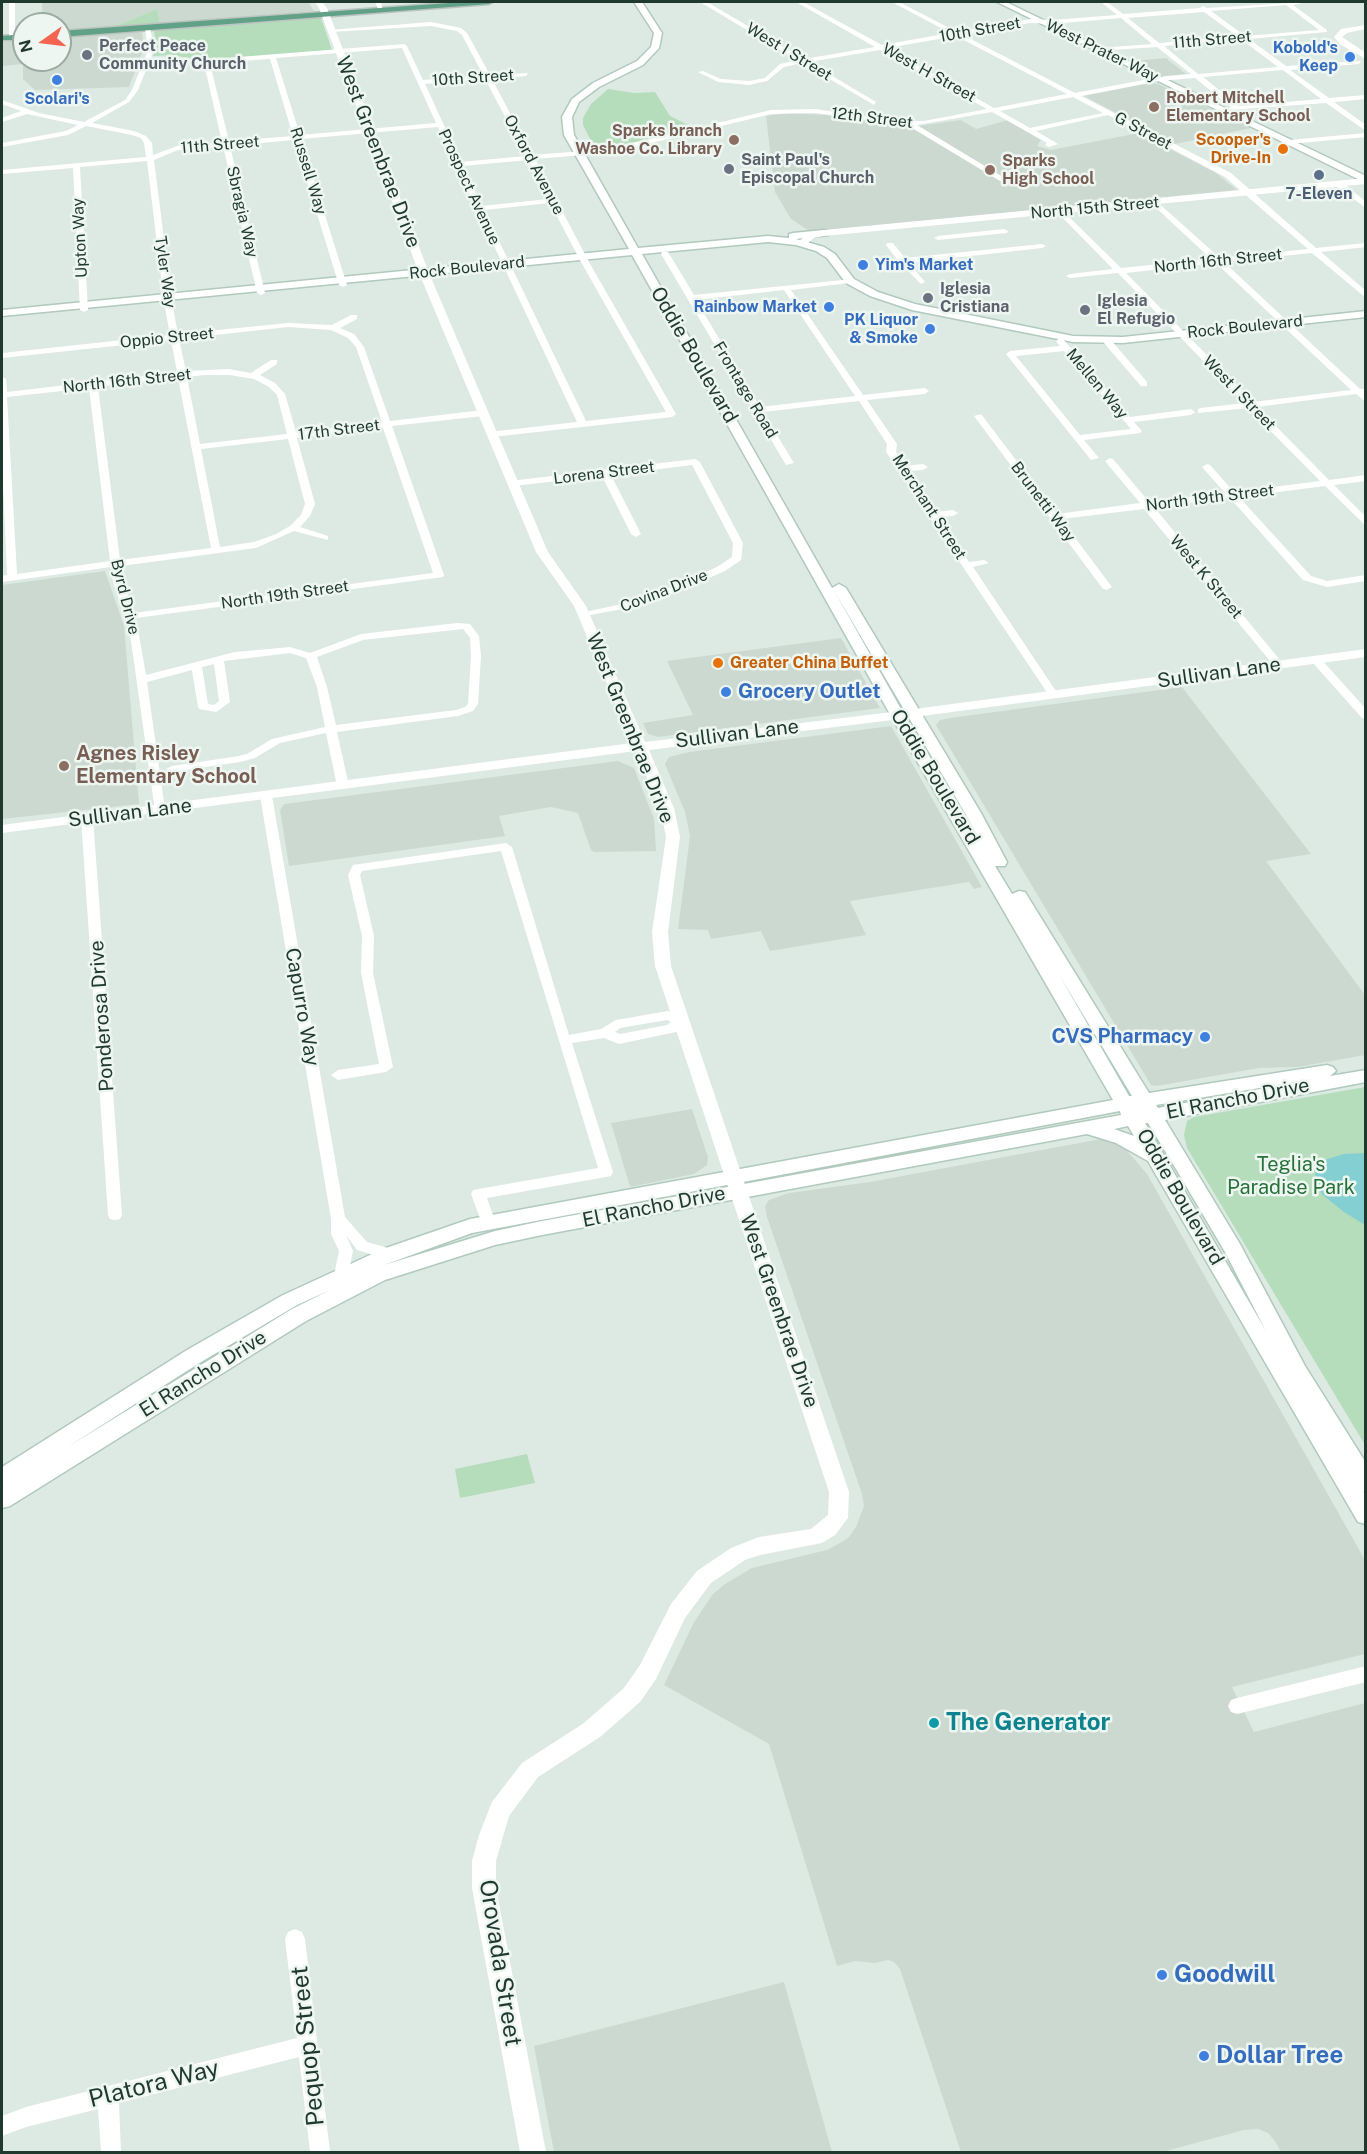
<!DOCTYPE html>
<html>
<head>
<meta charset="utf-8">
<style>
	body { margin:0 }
	#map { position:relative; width:1367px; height:2154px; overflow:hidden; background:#ddeae3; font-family:"Public Sans",sans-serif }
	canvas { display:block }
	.frame { position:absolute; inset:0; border:3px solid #1f392f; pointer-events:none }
	.north { position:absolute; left:12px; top:12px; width:60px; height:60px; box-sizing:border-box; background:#eef6f1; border:2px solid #9baaa3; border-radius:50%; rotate:256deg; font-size:16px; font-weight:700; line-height:24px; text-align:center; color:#1f392f }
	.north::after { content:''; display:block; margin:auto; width:21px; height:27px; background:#f56450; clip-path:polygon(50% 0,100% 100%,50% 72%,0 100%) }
</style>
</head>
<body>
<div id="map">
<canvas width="1367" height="2154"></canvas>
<div class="frame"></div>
<div class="north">N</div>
</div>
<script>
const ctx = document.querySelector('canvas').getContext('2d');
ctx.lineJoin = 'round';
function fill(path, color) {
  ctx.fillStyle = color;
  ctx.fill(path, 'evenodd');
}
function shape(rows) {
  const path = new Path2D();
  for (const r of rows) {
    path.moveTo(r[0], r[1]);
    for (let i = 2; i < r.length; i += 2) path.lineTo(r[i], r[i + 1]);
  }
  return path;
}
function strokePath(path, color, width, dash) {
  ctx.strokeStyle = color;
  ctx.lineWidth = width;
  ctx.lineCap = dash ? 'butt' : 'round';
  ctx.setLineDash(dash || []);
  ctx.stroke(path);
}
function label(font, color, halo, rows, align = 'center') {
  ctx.font = font + ' "Public Sans",sans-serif';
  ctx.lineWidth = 5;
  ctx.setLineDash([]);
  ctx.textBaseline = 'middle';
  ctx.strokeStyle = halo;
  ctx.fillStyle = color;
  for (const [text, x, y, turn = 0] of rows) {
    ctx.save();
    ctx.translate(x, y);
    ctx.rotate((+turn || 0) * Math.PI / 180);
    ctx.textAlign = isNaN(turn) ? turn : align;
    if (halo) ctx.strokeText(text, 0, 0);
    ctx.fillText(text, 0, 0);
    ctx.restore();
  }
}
const built = shape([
	[42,2,308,2,314,11,160,24,157,9,114,27,60,31,60,24,43,24],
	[139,32,142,33,144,48,129,87,35,90,23,79,23,64,2,66,2,42,24,40,24,60,60,60,60,37],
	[1166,58,1186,74,1163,76,1132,61],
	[1150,83,1158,84,1251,128,1175,144,1084,96],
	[788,113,826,115,910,127,961,120,976,129,1008,120,1041,140,1037,146,1051,150,1139,133,1216,173,1237,190,811,232,791,219,775,192,766,116],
	[105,571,124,626,139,804,2,819,2,585],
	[841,638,880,708,658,737,648,734,643,723,693,715,667,661],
	[1182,687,1311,854,1266,861,1365,995,1365,1055,1298,1067,1259,1068,1157,1086,1151,1085,936,725,940,720,950,718],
	[891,726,982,887,974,889,969,882,850,901,866,935,770,951,761,931,711,939,708,930,678,929,690,836,685,812,665,764,669,757,689,752],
	[618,761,634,768,654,819,656,851,594,852,591,850,578,813,551,807,499,816,505,836,289,866,280,810,284,804],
	[692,1109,708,1157,707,1165,694,1174,630,1187,611,1123],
	[1101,1139,1124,1147,1147,1174,1365,1560,1365,1654,1232,1687,1254,1732,1365,1703,1365,2152,1281,2152,1275,2141,1268,2133,1258,2129,1244,2130,1162,2152,961,2152,900,1969,894,1962,888,1960,875,1963,855,1961,837,1966,769,1744,664,1685,694,1622,713,1594,725,1584,752,1568,827,1550,840,1543,849,1537,856,1527,864,1506,862,1494,767,1217,765,1206,769,1200,789,1193,870,1182],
	[784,1982,832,2152,554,2152,534,2046]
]);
const green = shape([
	[157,9,160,24,114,27,116,26],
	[317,17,321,18,332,50,210,62,173,55,153,56,157,47,154,32,157,30],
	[608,89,634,93,655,92,670,116,692,127,631,143,601,148,594,147,583,125,583,118,591,104],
	[1365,1087,1365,1445,1187,1148,1184,1135,1187,1121,1194,1117],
	[527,1454,535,1483,460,1498,455,1469]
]);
const water = shape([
	[1365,1153,1366,1153,1365,1225,1344,1212,1323,1195,1317,1186,1315,1173,1321,1161,1344,1154]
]);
const minor = shape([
	[9,2,15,2,15,38,12,40,9,38,9,2],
	[375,2,381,2,383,11,379,11,375,2],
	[700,2,707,2,804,59,875,47,796,2,803,2,882,45,950,33,892,2,899,2,957,32,1030,19,1052,20,1117,15,1101,2,1107,2,1123,14,1200,8,1203,6,1207,8,1307,2,1293,5,1327,30,1327,32,1249,39,1286,66,1361,61,1359,64,1290,70,1329,98,1366,95,1366,99,1334,102,1366,125,1366,131,1326,103,1228,110,1228,108,1231,107,1195,78,1159,81,1081,96,1231,173,1316,248,1366,243,1366,247,1321,252,1366,291,1366,298,1312,253,1224,262,1360,389,1366,389,1366,402,1356,394,1257,407,1329,480,1366,475,1366,481,1334,485,1366,517,1366,526,1325,486,1239,497,1311,576,1327,581,1366,575,1366,581,1327,587,1303,580,1230,498,1154,507,1284,665,1279,668,1275,667,1144,509,1061,519,1112,587,1107,590,1103,589,974,416,981,414,1057,514,1140,503,1105,461,1110,458,1113,459,1149,502,1225,493,1202,467,1207,464,1210,465,1234,492,1320,481,1248,408,1198,413,1198,409,1201,408,1244,403,1118,273,1070,278,1066,276,1070,274,1113,269,1058,213,1058,209,1061,209,1121,268,1211,259,1152,204,1152,200,1155,200,1220,258,1308,249,1225,177,1108,115,1036,131,1058,144,1049,147,1045,145,1047,143,992,112,917,125,1003,177,1003,181,1000,181,907,125,815,113,771,114,643,145,596,154,535,159,589,262,676,414,672,417,492,437,489,436,489,432,577,422,438,127,301,139,347,285,343,287,339,285,294,140,230,146,265,293,261,295,257,293,223,146,178,150,154,160,172,302,178,334,288,323,332,325,351,315,357,315,357,319,340,328,354,334,364,347,390,421,483,410,487,413,483,416,392,426,444,575,443,577,136,618,146,675,235,652,290,647,310,653,361,634,457,623,470,624,479,636,481,656,478,704,473,711,458,716,337,732,349,786,343,789,337,786,326,733,280,743,255,758,240,762,172,772,166,769,172,766,239,756,247,754,272,739,325,727,317,687,306,658,290,653,224,661,230,702,216,712,199,709,198,707,192,670,147,682,165,809,159,812,155,811,129,627,113,582,111,567,2,582,2,576,7,575,2,461,2,377,6,379,7,392,177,372,171,340,2,358,2,353,170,335,164,302,147,161,80,167,88,310,84,312,80,310,73,168,2,174,2,170,146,157,144,143,141,138,132,135,86,126,68,135,2,147,2,143,66,131,78,125,27,114,2,122,2,118,21,111,2,104,2,100,39,113,84,122,125,100,132,90,148,50,145,28,150,27,154,50,138,90,129,102,92,123,134,131,146,136,152,143,153,155,177,146,222,142,205,68,212,61,226,58,404,44,407,46,423,80,483,75,462,35,457,31,431,26,331,32,328,30,431,22,461,28,467,33,490,75,528,73,526,76,492,79,532,155,596,150,643,141,771,110,815,109,895,121,924,121,987,109,880,50,809,62,876,102,874,105,802,63,784,67,767,81,749,85,718,82,698,72,703,71,721,79,749,81,765,78,780,64,797,60,700,2],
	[1286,5,1319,30,1245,36,1211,11,1286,5],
	[1204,12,1237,36,1159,43,1128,18,1204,12],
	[1121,18,1152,44,1099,48,1097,51,1157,47,1191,74,1159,77,1075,93,963,35,1030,23,1052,24,1121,18],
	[956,36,1067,94,994,108,887,48,956,36],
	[1242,40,1278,67,1198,74,1164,46,1242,40],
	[402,48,436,123,300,135,276,58,402,48],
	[270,59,293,136,229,141,211,68,214,64,226,62,270,59],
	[1283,70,1321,99,1239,106,1203,77,1283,70],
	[485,79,526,156,461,162,425,84,485,79],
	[1073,97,1103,113,1030,128,1000,111,1073,97],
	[528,160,548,199,482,206,463,166,528,160],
	[550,203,581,262,666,412,586,421,484,210,550,203],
	[1216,263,1351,390,1253,402,1126,273,1216,263],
	[288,327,331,330,348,338,356,347,382,422,296,432,285,394,275,383,260,375,277,364,277,360,271,360,251,373,229,369,186,371,179,339,288,327],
	[204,375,229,375,254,379,269,387,277,395,287,434,200,444,187,377,204,375],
	[178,378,211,548,120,560,98,387,178,378],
	[89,388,110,561,17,574,7,397,89,388],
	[383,428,433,573,134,613,123,582,121,566,256,548,294,531,328,540,328,536,300,527,310,516,315,504,297,438,383,428],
	[288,439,305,504,301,515,290,526,276,534,254,542,220,547,201,449,288,439],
	[463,629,470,638,471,656,468,704,465,707,456,710,336,725,327,687,317,657,363,640,463,629],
	[214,664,219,701,214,705,208,704,202,667,214,664],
	[1366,133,1366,137,1289,144,1285,142,1289,140,1366,133],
	[1337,183,1343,183,1366,202,1366,208,1337,187,1337,183],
	[1004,229,1008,231,1007,233,938,240,934,238,938,236,1004,229],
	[887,243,893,243,905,258,1042,244,1046,246,1042,248,909,263,925,282,921,284,900,263,886,245,887,243],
	[662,252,668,252,694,295,853,279,854,281,850,283,791,290,863,395,925,388,929,391,925,394,867,400,897,444,896,452,905,466,923,464,928,467,923,470,909,471,936,512,953,510,958,513,953,516,940,517,969,562,984,560,989,563,973,567,1058,694,1057,696,1053,697,1048,694,886,452,887,444,859,401,763,412,794,463,786,465,661,254,662,252],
	[784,290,855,396,760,407,696,300,784,290],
	[1060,338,1063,339,1130,417,1191,409,1195,412,1191,415,1134,422,1142,431,1140,433,1084,440,1099,458,1091,460,1006,354,1010,351,1060,346,1056,341,1060,338],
	[1064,351,1131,429,1080,435,1016,356,1064,351],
	[1104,339,1110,339,1147,382,1147,386,1141,386,1104,343,1104,339],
	[695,459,700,462,743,543,741,560,725,571,648,604,580,617,580,613,641,600,717,567,732,557,733,543,692,465,611,475,641,534,636,537,631,534,602,476,513,486,508,483,510,481,695,459],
	[1316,657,1320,658,1366,709,1366,719,1362,718,1312,662,1311,660,1316,657],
	[266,793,272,796,345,1217,367,1242,395,1250,397,1254,395,1258,390,1260,357,1250,346,1235,353,1251,348,1275,346,1279,341,1281,336,1279,334,1275,339,1251,331,1234,331,1219,260,796,266,793],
	[87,814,93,818,122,1215,120,1219,115,1220,110,1219,108,1215,81,818,87,814],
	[506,843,512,847,569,1035,601,1029,616,1020,668,1011,686,1018,688,1021,676,1032,619,1044,604,1038,572,1043,613,1172,611,1176,606,1177,487,1198,495,1221,493,1225,488,1226,483,1225,481,1221,471,1194,473,1190,598,1168,501,851,362,871,360,875,374,936,373,973,393,1067,386,1072,338,1080,331,1075,338,1070,379,1064,361,973,362,936,348,875,353,865,506,843],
	[667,1020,671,1022,667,1025,620,1034,615,1032,620,1028,667,1020],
	[1366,1666,1366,1682,1237,1714,1231,1712,1228,1706,1231,1700,1237,1698,1366,1666],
	[295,1929,302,1932,305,1939,330,2152,310,2152,299,2057,119,2103,121,2152,101,2152,98,2109,26,2127,2,2136,2,2116,26,2107,297,2038,285,1939,288,1932,295,1929]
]);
const tertiary = shape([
	[315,2,322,2,327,8,429,273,548,552,586,606,645,742,892,712,1366,649,1366,657,892,720,649,750,674,808,680,837,668,932,671,966,849,1492,848,1518,835,1535,822,1543,760,1555,745,1560,711,1583,685,1618,656,1679,640,1702,600,1737,538,1777,509,1816,496,1861,496,1888,546,2152,520,2152,472,1888,472,1861,479,1835,492,1802,522,1763,584,1723,624,1688,640,1665,671,1604,697,1571,731,1548,759,1537,811,1529,828,1515,829,1492,655,966,652,932,666,837,660,808,636,751,2,833,2,825,632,743,574,606,536,552,419,273,319,8,315,2],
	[1366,25,1366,29,1347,33,1342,37,1366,53,1366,59,1341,45,1334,37,1341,29,1366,25],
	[1366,178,1366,184,824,236,814,238,809,242,809,246,806,247,799,241,808,234,824,230,1366,178]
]);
const secondary = shape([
	[634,2,642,2,662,33,659,48,643,65,599,87,579,102,572,117,574,135,638,248,768,236,789,238,789,234,793,233,824,230,828,231,828,235,796,239,824,247,835,254,854,279,878,292,915,304,1073,336,1123,337,1366,311,1366,317,1123,343,1073,342,912,310,870,296,846,283,827,258,816,251,796,245,768,242,642,254,832,588,839,584,846,588,981,813,1007,862,1005,866,995,866,1012,894,1019,891,1025,892,1149,1093,1327,1065,1333,1067,1336,1071,1330,1076,1366,1070,1366,1082,1165,1120,1240,1244,1305,1366,1366,1463,1366,1492,1363,1491,1366,1495,1366,1524,1358,1522,1148,1161,1116,1143,1087,1134,542,1235,495,1245,385,1280,306,1321,10,1506,2,1508,2,1488,4,1486,2,1487,2,1467,187,1350,283,1295,383,1249,470,1219,1113,1100,891,716,632,255,2,316,2,310,629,249,564,135,562,117,572,99,593,83,637,61,651,47,654,33,634,2],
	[833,589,965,813,975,831,905,716,833,589],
	[1058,973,1132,1096,1129,1096,1058,973],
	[1314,1079,1158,1108,1156,1105,1314,1079],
	[1120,1111,1121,1115,542,1221,495,1231,384,1265,472,1233,1120,1111],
	[1145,1123,1148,1123,1176,1169,1225,1252,1266,1331,1145,1123],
	[1128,1126,1134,1136,1114,1129,1128,1126],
	[330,1290,292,1309,66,1448,201,1362,297,1305,330,1290],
	[997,2,1006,2,1366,176,1366,183,997,2]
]);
const primary = shape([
	[463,2,493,2,489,4,60,37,60,31,463,2],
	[24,34,24,40,2,40,2,36,24,34]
]);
const markers = [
	[87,55,6,"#6b7280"],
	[1350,57,6,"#3f7fe0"],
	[57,80,6,"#3f7fe0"],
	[1154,107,6,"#8d6e63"],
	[734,140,6,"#8d6e63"],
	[1283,149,6,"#e8710a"],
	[729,169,6,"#6b7280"],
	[990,170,6,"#8d6e63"],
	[1319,175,6,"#5c6f8a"],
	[863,265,6,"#3f7fe0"],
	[928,298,6,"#6b7280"],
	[829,307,6,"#3f7fe0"],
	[1085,310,6,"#6b7280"],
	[930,329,6,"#3f7fe0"],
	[718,663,6,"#e8710a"],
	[726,692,6,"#3f7fe0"],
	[64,766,6,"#8d6e63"],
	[1205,1037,6,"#3f7fe0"],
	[934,1723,6,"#0f9aa8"],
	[1162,1975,6,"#3f7fe0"],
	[1204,2056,6,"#3f7fe0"]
];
const farStreetnames = [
	["10th Street",980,30,-10],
	["11th Street",1212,40,-5],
	["West Prater Way",1102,51,26],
	["West I Street",789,52,31],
	["West H Street",929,73,29],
	["10th Street",473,78,-4],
	["12th Street",872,118,7],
	["G Street",1143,131,28],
	["11th Street",220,145,-5],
	["Oxford Avenue",534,165,62],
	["Russell Way",308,171,73],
	["Prospect Avenue",469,187,65],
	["North 15th Street",1095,208,-5],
	["Sbragia Way",242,212,77],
	["Upton Way",80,238,-93],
	["North 16th Street",1218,261,-6],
	["Rock Boulevard",467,268,-6],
	["Tyler Way",165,272,82],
	["Rock Boulevard",1245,327,-6],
	["Oppio Street",167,338,-6],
	["North 16th Street",127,381,-6],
	["Mellen Way",1097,384,50],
	["Frontage Road",745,390,59],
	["West I Street",1239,393,46],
	["17th Street",339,430,-7],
	["Lorena Street",604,473,-7],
	["North 19th Street",1210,498,-7],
	["Brunetti Way",1043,502,53],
	["Merchant Street",929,507,57],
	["West K Street",1206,577,50],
	["Covina Drive",664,591,-21],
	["North 19th Street",285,595,-8],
	["Byrd Drive",125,597,76]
];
const farWorshipnames = [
	["Perfect Peace",99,46],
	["Community Church",99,64],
	["Saint Paul's",741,160],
	["Episcopal Church",741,178],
	["Iglesia",940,289],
	["Cristiana",940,307],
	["Iglesia",1097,301],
	["El Refugio",1097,319]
];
const farShopnames = [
	["Kobold's",1338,48],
	["Keep",1338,66],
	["Scolari's",57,99,"center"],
	["Yim's Market",875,265,"left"],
	["Rainbow Market",817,307],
	["PK Liquor",918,320],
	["& Smoke",918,338]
];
const farEducationnames = [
	["Robert Mitchell",1166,98],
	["Elementary School",1166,116],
	["Sparks branch",722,131,"right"],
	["Washoe Co. Library",722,149,"right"],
	["Sparks",1002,161],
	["High School",1002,179]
];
const farFoodnames = [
	["Scooper's",1271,140],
	["Drive-In",1271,158],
	["Greater China Buffet",730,663,"left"]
];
const farServicenames = [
	["7-Eleven",1319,194]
];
const streetNames = [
	["West Greenbrae Drive",378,152,69],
	["Oddie Boulevard",694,355,60],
	["Sullivan Lane",1219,673,-8],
	["West Greenbrae Drive",630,728,68],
	["Sullivan Lane",737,734,-7],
	["Oddie Boulevard",935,777,59],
	["Sullivan Lane",130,813,-7],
	["Capurro Way",302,1007,80],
	["Ponderosa Drive",102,1016,-94],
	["El Rancho Drive",1238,1099,-11],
	["Oddie Boulevard",1180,1197,60],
	["El Rancho Drive",654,1207,-11],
	["West Greenbrae Drive",779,1311,71],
	["El Rancho Drive",203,1374,-32]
];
const shopNames = [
	["Grocery Outlet",738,692],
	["CVS Pharmacy",1193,1037,"right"]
];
const educationNames = [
	["Agnes Risley",76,754],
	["Elementary School",76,777]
];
const parkNames = [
	["Teglia's",1291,1165],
	["Paradise Park",1291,1188]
];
const nearCulturenames = [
	["The Generator",946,1723]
];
const nearStreetnames = [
	["Orovada Street",500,1963,81],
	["Pequop Street",308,2046,-96],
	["Platora Way",154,2084,-14]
];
const nearShopnames = [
	["Goodwill",1174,1975],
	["Dollar Tree",1216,2056]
];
fill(built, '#ccd9d1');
fill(green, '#b5dcbb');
fill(water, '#83cfd1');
strokePath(secondary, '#b0cabd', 3);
strokePath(primary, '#bcc4c1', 3);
fill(minor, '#fff');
fill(tertiary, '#fff');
fill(secondary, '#fff');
fill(primary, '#60a188');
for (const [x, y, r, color] of markers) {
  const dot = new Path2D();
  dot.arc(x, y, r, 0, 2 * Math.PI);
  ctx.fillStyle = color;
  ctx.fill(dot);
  strokePath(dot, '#eef6f1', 2);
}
label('16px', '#1f392f', '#eef6f1', farStreetnames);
label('bold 16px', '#5b616d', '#eef6f1', farWorshipnames, 'left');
label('bold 16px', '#366cbe', '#eef6f1', farShopnames, 'right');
label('bold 16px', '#785e54', '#eef6f1', farEducationnames, 'left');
label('bold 16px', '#c56008', '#eef6f1', farFoodnames, 'right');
label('bold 16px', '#4e5e75', '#eef6f1', farServicenames);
label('20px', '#1f392f', '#eef6f1', streetNames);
label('bold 20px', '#366cbe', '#eef6f1', shopNames, 'left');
label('bold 20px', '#785e54', '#eef6f1', educationNames, 'left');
label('20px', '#28713b', '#eef6f1', parkNames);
label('bold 24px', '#0d838f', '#eef6f1', nearCulturenames, 'left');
label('24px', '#1f392f', '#eef6f1', nearStreetnames);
label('bold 24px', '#366cbe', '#eef6f1', nearShopnames, 'left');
</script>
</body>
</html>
